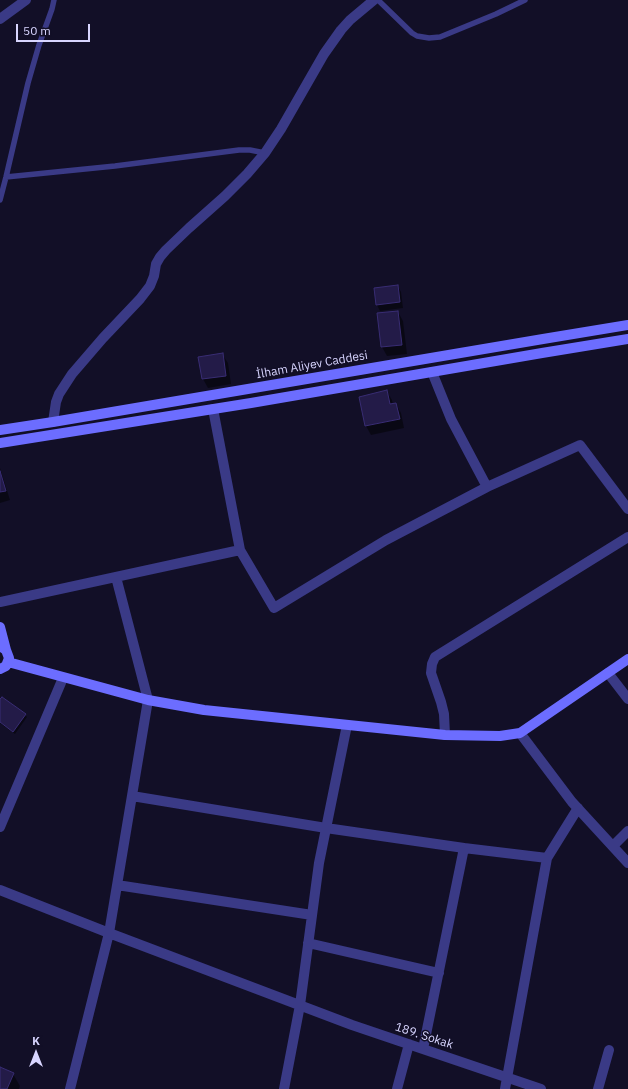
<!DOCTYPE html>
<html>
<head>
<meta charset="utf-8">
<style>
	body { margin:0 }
	#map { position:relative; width:628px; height:1089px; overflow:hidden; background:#120f27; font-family:"IBM Plex Sans",sans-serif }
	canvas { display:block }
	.north { position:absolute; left:16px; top:1033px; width:40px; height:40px; -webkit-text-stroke:3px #120f27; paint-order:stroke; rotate:0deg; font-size:11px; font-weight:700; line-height:16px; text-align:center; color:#d8d5ff }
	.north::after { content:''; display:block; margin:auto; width:14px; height:18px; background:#d8d5ff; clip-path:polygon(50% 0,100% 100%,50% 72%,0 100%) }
	.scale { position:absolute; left:16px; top:24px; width:74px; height:18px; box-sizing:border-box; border:2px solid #d8d5ff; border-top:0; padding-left:5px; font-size:12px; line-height:14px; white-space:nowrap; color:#d8d5ff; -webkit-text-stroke:3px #120f27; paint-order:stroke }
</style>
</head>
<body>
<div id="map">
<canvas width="628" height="1089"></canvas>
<div class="north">K</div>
<div class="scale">50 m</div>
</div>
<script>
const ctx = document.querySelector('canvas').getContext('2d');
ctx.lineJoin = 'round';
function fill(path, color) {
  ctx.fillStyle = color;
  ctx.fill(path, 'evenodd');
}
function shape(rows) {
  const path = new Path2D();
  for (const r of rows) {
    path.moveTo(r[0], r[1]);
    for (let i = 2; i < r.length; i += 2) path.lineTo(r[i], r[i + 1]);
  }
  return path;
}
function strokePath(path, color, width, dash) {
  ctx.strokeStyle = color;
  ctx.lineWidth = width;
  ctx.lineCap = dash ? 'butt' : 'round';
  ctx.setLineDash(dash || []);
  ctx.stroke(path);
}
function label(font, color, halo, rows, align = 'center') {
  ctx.font = font + ' "IBM Plex Sans",sans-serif';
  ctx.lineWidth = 3;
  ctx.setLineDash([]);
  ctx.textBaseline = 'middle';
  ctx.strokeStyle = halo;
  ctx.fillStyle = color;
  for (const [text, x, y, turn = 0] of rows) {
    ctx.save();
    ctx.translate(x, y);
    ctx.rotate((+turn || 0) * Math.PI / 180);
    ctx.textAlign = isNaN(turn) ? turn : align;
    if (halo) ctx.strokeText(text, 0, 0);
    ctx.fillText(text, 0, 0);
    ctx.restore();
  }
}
const shadow = shape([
	[398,286,401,292,403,308,380,311,377,305,375,289],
	[398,312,403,321,407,354,387,356,382,347,378,314],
	[222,354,228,363,231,384,208,388,203,379],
	[387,392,392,400,393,405,396,404,401,413,404,428,371,435,366,426,360,397],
	[0,468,10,500,0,503],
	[2,698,25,715,27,717,15,734,0,723,0,701],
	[0,1068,13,1074,20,1086,19,1089,0,1089]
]);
const building = shape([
	[398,285,400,302,376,305,374,288,398,285],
	[398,311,402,345,381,347,377,313,398,311],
	[223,353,226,376,202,379,198,357,223,353],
	[387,390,390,404,396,403,400,419,365,426,359,397,387,390],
	[0,471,6,491,0,492,0,471],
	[2,697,26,714,13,732,0,722,0,699,2,697],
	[0,1067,14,1073,7,1089,0,1089,0,1067]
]);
const lane = shape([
	[378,0,412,33,417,36,429,38,440,37,496,14,525,0],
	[6,177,115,166,239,150,250,150,265,153],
	[0,200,6,177,28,83,39,45,52,9,54,0]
]);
const street = shape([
	[0,19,26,0],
	[432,372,451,419,487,487],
	[213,409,240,550,274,608,386,540,487,487,580,445,628,509],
	[53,422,56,402,59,394,72,374,103,338,140,299,150,286,154,276,156,264,160,257,166,250,189,228,225,196,247,174,265,153,281,129,324,54,341,30,350,20,374,0],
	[0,602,240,550],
	[608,673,628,699],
	[520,733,572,802,628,863],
	[445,735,444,714,441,702,431,673,432,664,435,657,628,537],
	[132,796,326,828,464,848,547,858,578,808],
	[0,827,63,678],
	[613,846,628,831],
	[117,885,312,915],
	[0,890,109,933,352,1025,541,1089],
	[308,943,439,973],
	[423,1049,464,848],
	[70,1089,109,933,148,700,116,577],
	[284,1089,300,1005,319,863,347,725],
	[397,1089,409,1044],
	[505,1089,547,858],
	[598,1089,609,1050]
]);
const secondary = shape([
	[0,430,53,422,543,339,628,325],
	[0,443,251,403,542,353,628,339],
	[0,627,6,650],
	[0,646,6,650,9,658,6,666,0,669],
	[8,662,148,700,204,710,445,735,500,736,520,733,628,659]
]);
const streetNames = [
	["İlham Aliyev Caddesi",312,365,-10],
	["189. Sokak",424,1036,18]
];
fill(shadow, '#0007');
fill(building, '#231b48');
strokePath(building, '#392d74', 1);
strokePath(lane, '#3a3a86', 5.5);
strokePath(street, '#3a3a86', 10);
strokePath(secondary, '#6c6dff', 10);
label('12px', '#d8d5ff', '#120f27', streetNames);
</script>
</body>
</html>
